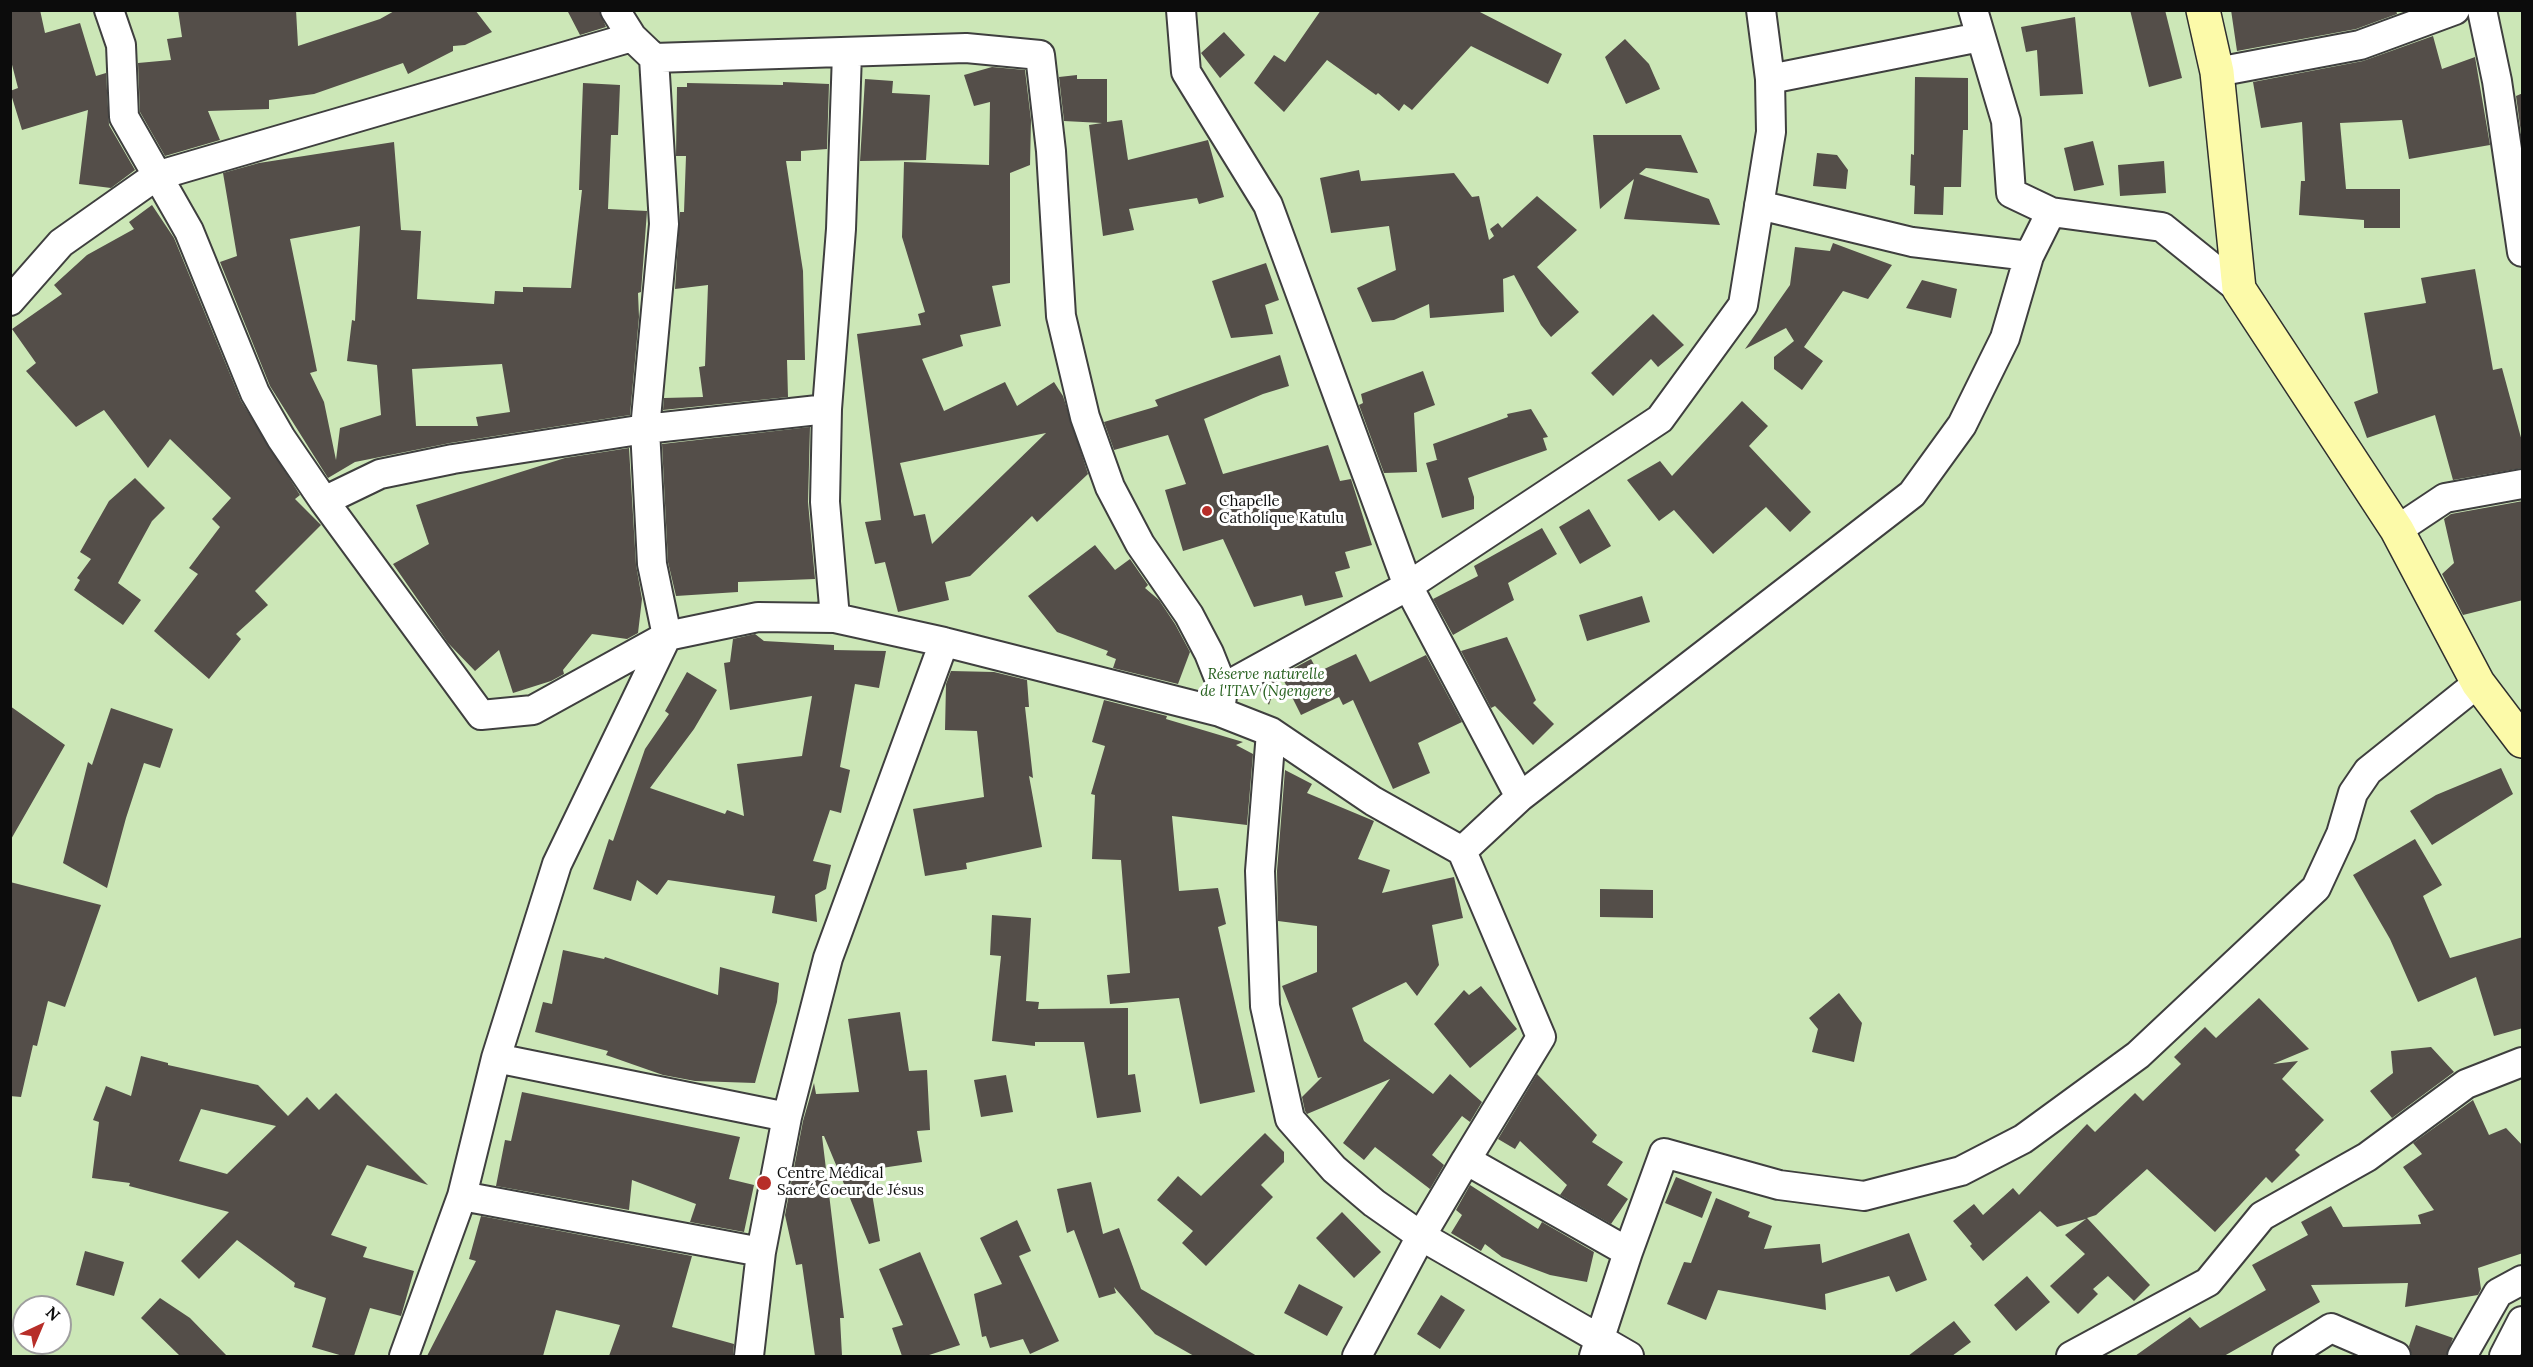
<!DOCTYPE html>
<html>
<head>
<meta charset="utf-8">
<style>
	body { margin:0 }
	#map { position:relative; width:2533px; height:1367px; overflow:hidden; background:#fefcec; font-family:Lora,serif }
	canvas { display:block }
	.frame { position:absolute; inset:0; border:12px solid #0c0c0c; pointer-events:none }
	.north { position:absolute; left:12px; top:1295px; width:60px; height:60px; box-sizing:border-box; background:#fff; border:2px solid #9e9e9e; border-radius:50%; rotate:44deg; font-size:16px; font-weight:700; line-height:24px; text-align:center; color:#0c0c0c }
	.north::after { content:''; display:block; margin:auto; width:21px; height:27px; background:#b72e29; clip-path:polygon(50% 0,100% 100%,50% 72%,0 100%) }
</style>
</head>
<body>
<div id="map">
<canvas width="2533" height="1367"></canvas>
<div class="frame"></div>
<div class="north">N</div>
</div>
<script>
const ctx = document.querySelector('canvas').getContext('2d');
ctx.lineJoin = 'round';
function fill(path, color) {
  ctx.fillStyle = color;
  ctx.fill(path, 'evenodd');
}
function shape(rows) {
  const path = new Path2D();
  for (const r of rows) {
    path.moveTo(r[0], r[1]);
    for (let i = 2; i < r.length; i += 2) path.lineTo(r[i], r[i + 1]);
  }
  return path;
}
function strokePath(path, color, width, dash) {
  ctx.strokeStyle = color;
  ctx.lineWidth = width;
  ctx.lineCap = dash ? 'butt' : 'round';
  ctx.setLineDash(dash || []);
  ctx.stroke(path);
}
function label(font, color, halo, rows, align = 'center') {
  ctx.font = font + ' Lora,serif';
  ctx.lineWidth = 6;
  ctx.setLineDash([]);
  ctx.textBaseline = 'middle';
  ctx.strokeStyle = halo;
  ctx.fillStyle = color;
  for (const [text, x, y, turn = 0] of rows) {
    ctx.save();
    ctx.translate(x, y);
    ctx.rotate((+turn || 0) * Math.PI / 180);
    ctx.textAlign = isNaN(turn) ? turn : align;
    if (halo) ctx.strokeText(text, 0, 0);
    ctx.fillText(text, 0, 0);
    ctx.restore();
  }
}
const green = shape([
	[10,11,2522,11,2522,1356,11,1356],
	[24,1307,60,1307,60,1343,24,1343]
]);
const building = shape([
	[10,10,40,10,45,33,80,23,96,76,106,73,109,125,135,170,111,188,79,184,88,110,22,130,10,91,18,88,10,57],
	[178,10,296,10,298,46,380,19,396,10,475,10,492,32,465,45,453,46,453,51,408,74,403,63,314,94,269,100,269,109,208,111,220,140,165,156,140,112,138,63,171,60,167,39,182,37],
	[567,10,599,10,606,27,580,35],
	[1321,10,1476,10,1562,54,1548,84,1471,46,1412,110,1404,104,1399,111,1378,93,1376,95,1327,60,1284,112,1254,83,1274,55,1285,62],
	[2130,10,2165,10,2182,78,2149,87],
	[2231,10,2396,10,2397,14,2356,29,2237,51],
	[2075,17,2083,94,2040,96,2037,50,2026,52,2021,27],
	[1224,32,1245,55,1220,78,1201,53],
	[2433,36,2442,69,2475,57,2490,145,2409,159,2402,120,2340,123,2346,189,2400,189,2400,228,2364,228,2364,220,2299,215,2301,181,2305,181,2302,122,2261,128,2253,82,2363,61],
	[1625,39,1649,64,1660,89,1626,104,1605,57],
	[992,67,1025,70,1031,120,1030,165,1010,173,1010,283,992,286,1001,326,960,335,963,346,922,359,944,411,1005,382,1017,406,1054,382,1063,396,1088,474,1037,522,1032,516,970,576,945,582,949,600,898,612,885,562,875,564,865,522,881,520,857,334,921,325,918,314,925,312,902,237,904,162,989,165,990,102,974,106,964,75],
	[1046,433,932,544,925,514,914,516,900,463],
	[1077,75,1077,79,1107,79,1107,122,1122,120,1128,160,1208,140,1224,197,1199,204,1197,198,1129,209,1134,230,1103,236,1089,125,1102,123,1064,121,1059,77],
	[1915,77,1968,78,1968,130,1963,130,1961,187,1944,187,1943,215,1914,214,1915,186,1910,185,1911,154,1914,155],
	[865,79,893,81,892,93,930,95,926,160,860,161],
	[783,82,829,84,827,149,801,151,801,161,786,161,803,271,805,360,787,360,788,397,663,410,664,398,703,397,699,367,705,366,708,285,675,289,680,212,684,212,686,156,676,156,677,87,687,87,687,83,783,85],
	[583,83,620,85,618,135,611,135,608,209,647,211,641,292,638,293,639,317,630,415,450,443,355,462,328,478,270,386,220,262,237,256,223,173,259,163,394,142,401,230,421,231,417,299,494,304,495,291,523,292,523,287,571,288,582,190,579,190],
	[360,226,355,321,352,320,347,361,377,365,381,415,340,428,336,460,324,402,310,373,317,371,290,239],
	[502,364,510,412,476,417,478,426,416,426,412,369],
	[2523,93,2523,140,2522,140,2516,96],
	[1593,135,1681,135,1698,173,1646,168,1639,174,1709,199,1720,225,1624,219,1634,179,1600,209],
	[2093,141,2104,185,2074,191,2064,148],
	[1817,153,1837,155,1848,170,1846,189,1813,186],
	[2164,161,2166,193,2120,196,2118,165],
	[1359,170,1361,181,1454,173,1472,197,1479,196,1489,240,1494,236,1490,229,1498,223,1502,228,1537,196,1577,230,1537,267,1579,312,1551,337,1541,325,1514,275,1503,279,1504,312,1430,318,1429,304,1394,320,1372,322,1357,288,1396,270,1389,226,1331,233,1320,178],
	[152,205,174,238,241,401,300,495,295,499,321,525,255,591,268,605,236,634,241,639,209,679,154,631,198,574,189,568,220,527,212,519,231,498,170,439,148,468,104,410,76,427,26,371,36,363,12,329,62,294,54,285,87,255,134,229,129,222],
	[1833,243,1892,265,1868,299,1843,291,1804,347,1823,361,1802,390,1774,369,1774,357,1794,341,1786,328,1745,349,1790,285,1795,247,1830,251],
	[1266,263,1279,300,1265,305,1273,334,1231,338,1212,281],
	[2475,269,2493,370,2502,368,2523,445,2523,468,2453,480,2435,415,2367,438,2354,402,2378,393,2364,313,2426,303,2421,278],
	[1922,280,1957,289,1951,318,1906,308],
	[1653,314,1684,345,1658,367,1651,359,1613,396,1591,373],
	[1280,355,1289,386,1263,394,1204,419,1223,474,1328,445,1340,481,1351,479,1372,545,1345,552,1350,568,1335,572,1343,597,1305,606,1302,595,1254,607,1223,539,1183,551,1165,490,1186,484,1168,435,1114,450,1104,422,1158,406,1155,400],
	[1423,371,1435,405,1414,413,1417,472,1384,473,1359,405,1363,403,1361,394],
	[1742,401,1768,426,1749,446,1811,512,1790,532,1766,507,1713,554,1674,510,1659,521,1627,480,1660,461,1672,476],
	[1531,409,1548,437,1543,438,1547,450,1468,478,1474,497,1474,509,1442,518,1426,463,1440,459,1437,460,1433,444,1508,417,1507,414],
	[810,427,808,502,815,579,738,582,738,592,676,596,668,562,662,444],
	[629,448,636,565,642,599,638,633,627,639,592,634,563,670,564,674,551,681,513,693,499,650,475,671,448,643,393,564,429,544,416,505,565,458],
	[135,478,165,508,152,521,118,583,141,600,123,625,74,590,80,580,77,578,91,559,80,552,109,501],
	[2523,501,2523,600,2463,615,2442,574,2454,563,2444,519,2451,514],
	[1589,509,1611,546,1580,564,1559,527],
	[1542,528,1557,554,1508,583,1514,600,1453,635,1433,599,1478,576,1474,566],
	[1095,545,1115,570,1130,559,1148,585,1145,588,1159,600,1175,624,1190,652,1178,684,1113,668,1116,659,1106,655,1108,651,1057,632,1028,596],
	[1642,596,1650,622,1587,641,1579,615],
	[755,634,764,641,834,645,834,650,886,651,879,688,855,684,840,767,850,770,841,813,830,810,813,861,831,865,826,889,815,895,817,922,772,913,775,896,668,880,657,895,637,880,631,901,593,889,609,839,613,841,645,749,669,714,665,711,687,672,717,690,694,729,650,788,725,814,727,810,744,816,737,764,802,756,812,696,730,710,724,663,730,662,733,639],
	[1507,637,1536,700,1533,703,1554,724,1533,745,1495,706,1491,708,1461,651],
	[1356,654,1370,682,1426,655,1462,722,1418,743,1430,773,1393,789,1353,700,1343,705,1339,697,1301,715,1281,675,1311,659,1318,672],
	[951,671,994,672,1027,680,1029,707,1025,707,1033,778,1029,776,1042,847,966,863,967,869,925,876,913,809,984,797,977,731,945,730,946,684],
	[1278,677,1269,705,1258,688],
	[1104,700,1167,716,1166,719,1243,742,1236,745,1253,754,1247,825,1172,816,1179,891,1218,888,1226,924,1218,927,1255,1092,1200,1104,1179,998,1110,1004,1107,975,1130,973,1121,860,1092,859,1095,795,1091,794,1105,746,1092,742],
	[10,706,65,745,10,841],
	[111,708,173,729,160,768,144,763,126,818,107,888,63,863,88,762,92,765],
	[2501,768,2513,794,2432,845,2410,811,2436,795],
	[1285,770,1312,784,1307,793,1374,821,1358,859,1390,870,1382,893,1454,877,1463,918,1432,925,1439,965,1417,996,1406,982,1352,1008,1364,1041,1433,1094,1450,1074,1482,1102,1470,1122,1462,1116,1432,1155,1444,1165,1430,1189,1375,1147,1364,1160,1343,1143,1390,1079,1307,1114,1305,1111,1302,1097,1322,1077,1318,1078,1282,986,1317,972,1317,926,1278,921,1277,871],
	[2415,839,2442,885,2423,896,2450,958,2523,937,2523,1028,2494,1036,2476,977,2418,1002,2390,939,2353,875],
	[10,882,101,905,65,1007,48,1001,37,1046,33,1045,21,1097,10,1096],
	[1600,889,1653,890,1653,918,1600,917],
	[992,915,1031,918,1026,1001,1039,1002,1038,1009,1128,1008,1128,1075,1135,1074,1141,1112,1097,1118,1084,1042,1035,1042,1035,1046,992,1041,1001,956,990,955],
	[563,950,604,959,605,957,718,995,720,967,779,983,777,1002,755,1083,695,1081,663,1075,606,1055,608,1051,535,1032,543,1002,552,1004],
	[1481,986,1517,1029,1470,1068,1434,1024,1464,990,1469,995],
	[1839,993,1862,1023,1854,1062,1812,1052,1818,1029,1809,1018],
	[2259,998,2309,1049,2273,1064,2298,1061,2282,1079,2324,1120,2295,1150,2300,1155,2272,1183,2266,1177,2215,1232,2147,1169,2096,1215,2087,1218,2150,1285,2134,1301,2108,1276,2093,1289,2098,1294,2078,1314,2050,1286,2085,1254,2065,1235,2086,1219,2057,1227,2040,1211,1983,1261,1970,1246,1972,1244,1953,1221,1974,1204,1983,1215,2013,1188,2019,1195,2087,1124,2095,1132,2135,1093,2143,1101,2181,1064,2174,1057,2205,1027,2216,1038],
	[900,1012,909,1071,927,1070,930,1130,917,1131,922,1162,868,1170,880,1241,869,1244,824,1136,822,1136,844,1318,840,1318,842,1356,815,1356,802,1264,796,1265,785,1215,803,1121,814,1083,816,1094,859,1092,848,1019],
	[2431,1047,2454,1072,2392,1118,2370,1091,2393,1073,2391,1051],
	[141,1056,168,1063,168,1065,258,1085,288,1116,307,1097,319,1110,336,1093,428,1185,367,1165,331,1235,367,1247,363,1257,414,1271,401,1316,370,1308,354,1356,343,1356,312,1347,326,1298,294,1287,295,1283,237,1240,199,1279,181,1261,229,1212,129,1186,130,1183,92,1178,99,1122,93,1120,106,1086,131,1096],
	[201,1109,276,1126,227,1174,179,1161],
	[1537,1074,1597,1135,1592,1142,1623,1162,1607,1185,1628,1199,1611,1224,1560,1195,1567,1185,1520,1141,1515,1149,1498,1139],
	[1006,1075,1013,1112,981,1117,974,1080],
	[522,1092,740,1137,729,1179,754,1185,744,1232,690,1222,696,1204,632,1180,629,1210,496,1186,505,1140,511,1141],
	[2473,1100,2489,1135,2506,1128,2523,1146,2523,1253,2478,1268,2481,1289,2478,1295,2405,1307,2408,1283,2311,1285,2320,1302,2224,1356,2135,1356,2190,1317,2200,1328,2266,1290,2252,1265,2308,1235,2301,1222,2331,1206,2343,1227,2421,1224,2418,1215,2434,1210,2403,1167,2422,1154,2413,1143],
	[1265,1133,1284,1152,1284,1162,1261,1185,1273,1197,1206,1266,1182,1243,1193,1231,1157,1200,1178,1176,1201,1196],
	[1676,1177,1712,1192,1702,1218,1665,1203],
	[1091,1182,1103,1234,1119,1228,1141,1289,1257,1356,1194,1356,1155,1334,1114,1287,1116,1293,1099,1298,1074,1230,1067,1233,1057,1189],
	[1470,1185,1538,1229,1542,1222,1594,1252,1587,1282,1550,1275,1502,1257,1485,1244,1481,1251,1451,1233,1462,1215,1456,1210],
	[1716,1198,1750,1212,1748,1217,1772,1226,1764,1249,1820,1244,1822,1263,1909,1233,1927,1280,1896,1292,1889,1276,1825,1294,1826,1310,1718,1290,1706,1320,1667,1304,1684,1262,1691,1263],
	[1342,1212,1381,1252,1354,1278,1316,1238],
	[481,1216,692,1256,672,1327,734,1344,733,1356,609,1356,620,1325,556,1310,543,1356,427,1356,476,1261,469,1259],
	[1017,1220,1031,1251,1019,1256,1059,1341,1030,1354,1023,1339,990,1348,986,1336,982,1337,974,1294,1002,1284,980,1238],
	[85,1251,124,1262,114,1296,76,1285],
	[920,1252,960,1345,926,1356,902,1356,892,1328,903,1325,879,1269],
	[2027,1276,2050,1302,2016,1331,1994,1305],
	[1299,1284,1343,1307,1327,1336,1284,1313],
	[1441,1295,1465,1310,1440,1349,1417,1334],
	[160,1298,190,1318,227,1356,180,1356,141,1318],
	[1954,1321,1971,1342,1952,1356,1908,1356],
	[2416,1325,2453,1338,2446,1356,2412,1356,2409,1346]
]);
const street = shape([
	[109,10,121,45,124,117,189,231,255,393,281,438,324,501,481,715,533,710,667,636,758,617,835,618,944,642,1220,712,1271,732,1373,801,1462,851,1520,797,1912,494,1962,425,2005,338,2029,256,2051,212,2162,227,2239,289],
	[615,10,632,37,654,58,966,48,1040,55,1051,151,1061,316,1085,417,1110,487,1140,544,1189,615,1209,653,1223,688,1220,712],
	[1181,10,1186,72,1268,205,1408,586,1520,797],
	[1973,10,2006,121,2011,193,2051,212],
	[2482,10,2497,81,2522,252],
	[2217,72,2360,45,2455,10],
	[1770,79,1980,37],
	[1759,205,1912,242,2029,256],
	[10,301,61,243,156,176,632,37],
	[324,501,380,474,453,459,645,429,827,409],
	[2397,530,2445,498,2522,484],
	[835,618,825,502,827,409,841,229,847,53],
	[1223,688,1408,586,1660,419,1743,305,1771,132,1770,79,1761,10],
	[1271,732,1260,871,1265,1006,1290,1119,1334,1169,1374,1203,1421,1236,1629,1356],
	[1462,851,1541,1037,1466,1160,1628,1252,1664,1153,1779,1185,1864,1196,1961,1171,2023,1139,2138,1055,2316,888,2341,834,2353,793,2368,771,2478,683],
	[496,1058,787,1117],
	[462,1196,761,1252],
	[404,1356,462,1196,496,1058,557,864,667,636,652,564,645,429,664,224,654,58],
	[749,1356,761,1252,787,1117,828,958,944,642],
	[1357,1356,1421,1236,1466,1160],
	[1594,1356,1628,1252],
	[2071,1356,2208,1282,2262,1216,2367,1157,2466,1084,2522,1062],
	[2287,1356,2331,1328,2396,1356],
	[2462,1356,2498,1293,2522,1280],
	[2504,1356,2522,1321]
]);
const secondary = shape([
	[2203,10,2217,72,2239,289,2397,530,2478,683,2522,741]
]);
const markers = [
	[1207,511,6,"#b72e29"],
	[764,1183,8,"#b72e29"]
];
const poiNames = [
	["Chapelle",1219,502],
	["Catholique Katulu",1219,519],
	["Centre Médical",777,1174],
	["Sacré Coeur de Jésus",777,1191]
];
const parkNames = [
	["Réserve naturelle",1266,675],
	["de l'ITAV (Ngengere",1266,692]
];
fill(green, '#cce7b7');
fill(building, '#544e49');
strokePath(street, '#3f3f3f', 32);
strokePath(secondary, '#2e2e2e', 36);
strokePath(street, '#fff', 28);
strokePath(secondary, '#fcfaa9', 33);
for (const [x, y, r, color] of markers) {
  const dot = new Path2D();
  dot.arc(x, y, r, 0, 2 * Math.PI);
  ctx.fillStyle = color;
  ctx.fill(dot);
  strokePath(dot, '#fff', 2);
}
label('15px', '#0c0c0c', '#fff', poiNames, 'left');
label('italic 15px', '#27611f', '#fff', parkNames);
</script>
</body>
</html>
